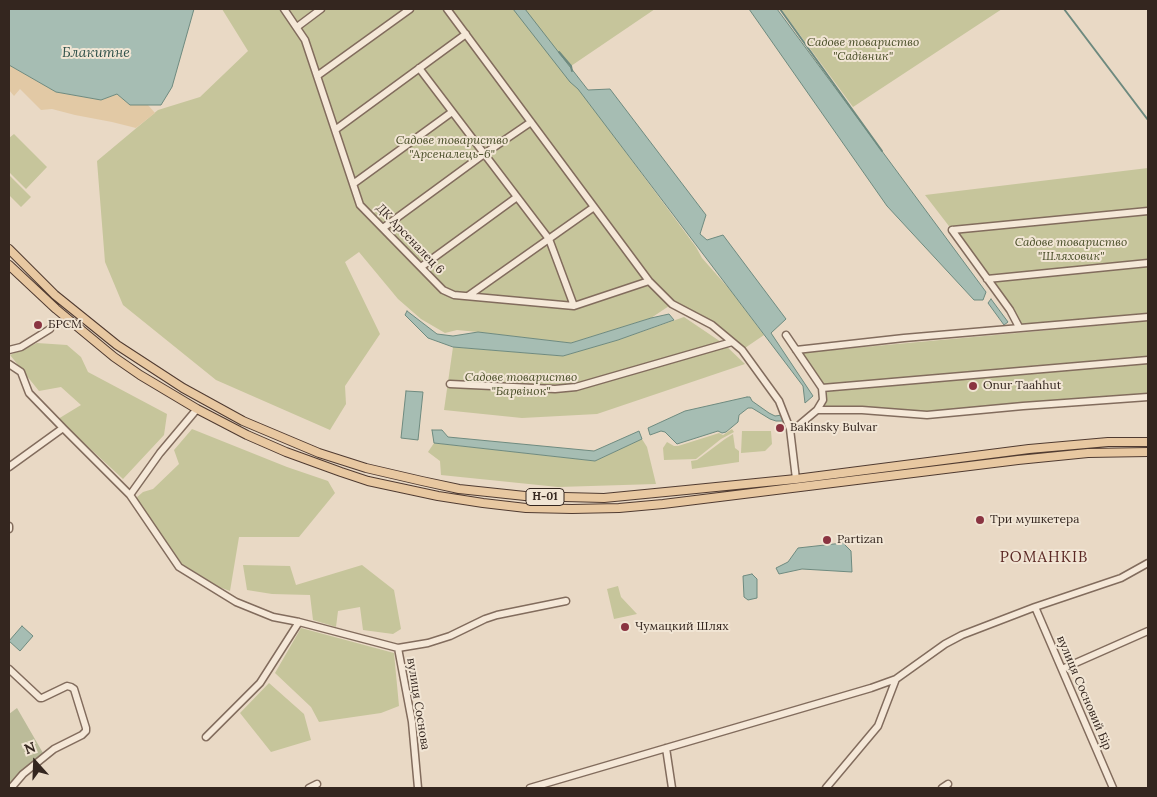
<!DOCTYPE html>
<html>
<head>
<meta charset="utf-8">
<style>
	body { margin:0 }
	#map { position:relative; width:1157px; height:797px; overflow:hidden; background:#e9d9c5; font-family:Lora,serif }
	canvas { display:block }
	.frame { position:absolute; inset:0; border:10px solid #34261f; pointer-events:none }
	.north { position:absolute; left:10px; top:737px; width:50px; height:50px; -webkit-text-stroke:4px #f1e5d4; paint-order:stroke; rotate:340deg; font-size:14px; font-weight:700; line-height:20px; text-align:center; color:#34261f }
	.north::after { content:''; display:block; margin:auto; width:18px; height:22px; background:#34261f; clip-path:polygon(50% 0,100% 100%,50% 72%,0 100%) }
</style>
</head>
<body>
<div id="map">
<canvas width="1157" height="797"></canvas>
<div class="frame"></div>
<div class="north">N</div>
</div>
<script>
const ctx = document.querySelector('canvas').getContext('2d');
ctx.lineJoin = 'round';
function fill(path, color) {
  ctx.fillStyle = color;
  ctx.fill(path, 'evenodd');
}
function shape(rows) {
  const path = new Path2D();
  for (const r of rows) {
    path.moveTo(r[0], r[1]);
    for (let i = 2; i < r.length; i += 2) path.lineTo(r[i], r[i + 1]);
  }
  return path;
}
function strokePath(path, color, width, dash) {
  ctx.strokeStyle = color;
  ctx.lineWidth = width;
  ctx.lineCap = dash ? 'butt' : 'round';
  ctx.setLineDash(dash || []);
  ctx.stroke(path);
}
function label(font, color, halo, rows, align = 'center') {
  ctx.font = font + ' Lora,serif';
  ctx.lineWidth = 4;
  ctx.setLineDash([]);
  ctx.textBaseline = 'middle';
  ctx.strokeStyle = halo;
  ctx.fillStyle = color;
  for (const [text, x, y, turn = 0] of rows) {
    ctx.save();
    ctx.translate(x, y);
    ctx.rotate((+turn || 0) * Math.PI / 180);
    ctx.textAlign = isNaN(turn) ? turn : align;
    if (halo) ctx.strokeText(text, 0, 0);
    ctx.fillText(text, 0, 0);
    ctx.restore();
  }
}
const green = shape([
	[222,9,655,9,571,66,578,88,696,247,702,258,731,291,764,335,742,350,712,325,672,304,651,318,571,343,478,332,457,330,445,333,421,319,398,299,359,252,345,262,380,334,345,386,346,404,330,430,216,380,123,305,105,262,97,161,158,110,200,97,248,51],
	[781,9,1002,9,853,107],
	[14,134,47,167,26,189,9,172,9,138],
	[1148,168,1148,317,1019,327,952,230,925,195],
	[9,175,31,197,21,207,9,195],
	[684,317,724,344,745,364,597,414,522,418,444,410,453,347,563,356,618,340],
	[1148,321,1148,397,927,415,823,410,822,388,799,353],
	[37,343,67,345,81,357,88,372,167,414,164,435,123,479,58,419,81,405,61,387,39,391,10,355],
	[192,429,287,467,328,481,335,493,299,537,239,537,230,591,219,587,182,564,136,498,143,492,153,489,179,464,174,450],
	[732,429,734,432,721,439,696,459,664,460,663,448,667,442,674,446,678,446,716,434,719,433,723,435],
	[742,431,771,431,772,444,765,451,741,453],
	[733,434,735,448,739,451,739,462,692,469,691,461,697,460,725,439],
	[642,439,647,447,656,484,558,487,441,475,440,461,428,452,434,443,595,461],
	[243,565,290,566,296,585,362,565,394,590,401,629,393,634,363,630,360,607,338,611,336,627,313,620,310,595,272,594,247,590],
	[618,586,621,597,637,614,614,619,607,589],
	[301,628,394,653,399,706,381,713,319,722,311,707,275,673],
	[269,683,304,714,311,740,271,752,240,713]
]);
const sand = shape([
	[9,65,56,92,101,100,117,94,130,105,148,105,155,113,136,128,112,122,75,115,52,109,41,110,20,89,14,96,9,90]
]);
const cemetery = shape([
	[17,708,43,753,21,772,9,786,9,714]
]);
const water = shape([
	[9,9,194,9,172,87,161,105,130,105,117,94,101,100,56,92,9,65,9,9],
	[513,9,525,9,588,90,610,89,706,215,700,234,707,240,723,235,786,319,771,333,813,396,805,403,803,386,578,89,570,82,513,9],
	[749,9,777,9,986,292,983,300,974,300,887,206,749,9],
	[991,299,1008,322,1004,325,988,303,991,299],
	[407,311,437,334,453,336,478,332,571,343,651,318,669,314,674,320,618,340,563,356,453,347,428,338,405,315,407,311],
	[406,391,423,392,418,440,401,438,406,391],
	[747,397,750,397,752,401,769,413,775,416,782,415,784,421,776,421,770,419,752,408,748,408,739,415,738,422,726,432,722,433,718,431,677,444,665,432,661,431,650,435,648,428,685,411,747,397],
	[432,430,442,430,448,437,594,451,639,431,642,439,595,461,434,443,432,430],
	[843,543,851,551,852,572,802,569,779,574,776,568,788,562,798,548,843,543],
	[752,574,757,579,757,598,748,600,744,597,743,576,752,574],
	[22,626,33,636,20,651,9,641,22,626]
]);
const stream = shape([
	[780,9,882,151],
	[1064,9,1148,120],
	[559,52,571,66,572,71]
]);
const minor = shape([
	[284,9,305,40,360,205,443,290,454,295,574,306,649,281],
	[447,9,649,281,672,304,712,325,742,350,779,401,790,429,796,479],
	[297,27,321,9],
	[419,68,549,239,574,306],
	[317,76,410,9],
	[335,130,466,34],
	[353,184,452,112],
	[383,228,484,154,531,122],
	[952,230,1148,211],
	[952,230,1010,310,1019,327],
	[421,267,517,197],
	[987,279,1148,263],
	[468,296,594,207],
	[786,335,822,388,823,400,817,410,798,426,790,429],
	[9,350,21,347,50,329],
	[796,350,904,338,1148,317],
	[9,364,21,372,29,393,63,428],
	[450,384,555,389,576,387,732,342],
	[822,388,1148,360],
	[817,410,862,410,927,415,1023,406,1148,397],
	[9,467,63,428,130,495,179,567,236,602,273,617,299,622,398,648],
	[130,495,160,453,197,409],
	[9,526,9,529],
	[1035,607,1113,788],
	[9,669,40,698,42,698,67,686,71,687,74,689,86,728,86,731,82,735,54,749,23,774,11,788],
	[1062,669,1148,631],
	[206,737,260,683,299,622],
	[666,748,672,788],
	[309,788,317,784],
	[418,788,412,722,398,648,428,643,450,636,485,619,497,615,566,601],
	[530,788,871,688,896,679,945,644,962,635,1035,607,1121,578,1148,563],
	[826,788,878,726,896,679],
	[942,788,948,784]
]);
const major = shape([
	[9,249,55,295,117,345,183,388,243,421,319,453,366,468,422,481,459,489,525,496,604,498,686,490,796,479,1029,449,1108,442,1148,442],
	[9,265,56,309,114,357,140,375,197,409,247,435,286,452,341,472,368,481,438,496,483,503,526,508,572,509,619,508,663,504,1018,460,1088,453,1148,452]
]);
const markers = [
	[38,325,5,"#8a3441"],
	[973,386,5,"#8a3441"],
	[780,428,5,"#8a3441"],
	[980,520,5,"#8a3441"],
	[827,540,5,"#8a3441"],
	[625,627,5,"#8a3441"]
];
const shields = [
	[545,497,38]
];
const shieldNames = [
	["Н-01",545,497]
];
const parkNames = [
	["Садове товариство",863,43],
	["\"Садівник\"",863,57],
	["Садове товариство",452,141],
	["\"Арсеналець-6\"",452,155],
	["Садове товариство",1071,243],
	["\"Шляховик\"",1071,257],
	["Садове товариство",521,378],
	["\"Барвінок\"",521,392]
];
const streetNames = [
	["ДК Арсеналец 6",410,239,46],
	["вулиця Сосновий Бір",1084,693,67],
	["вулиця Соснова",418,704,81]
];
const poiNames = [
	["БРСМ",48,325],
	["Onur Taahhut",983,386],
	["Bakinsky Bulvar",790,428],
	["Три мушкетера",990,520],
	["Partizan",837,540],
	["Чумацкий Шлях",635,627]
];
const waterNames = [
	["Блакитне",96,53]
];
const quarterNames = [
	["РОМАНКІВ",1044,558]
];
fill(green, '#c6c59b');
fill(sand, '#e2c9a5');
fill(cemetery, '#bb9');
fill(water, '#a6bdb3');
strokePath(water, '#6e8a7f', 1);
strokePath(stream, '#6e8a7f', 2);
strokePath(minor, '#826c5d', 9);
strokePath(major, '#503b31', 10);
strokePath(minor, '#f5e8d8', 6);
strokePath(major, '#e8c8a1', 8);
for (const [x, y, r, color] of markers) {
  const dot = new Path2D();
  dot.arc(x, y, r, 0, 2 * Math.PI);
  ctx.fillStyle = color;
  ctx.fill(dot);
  strokePath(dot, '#f1e5d4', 2);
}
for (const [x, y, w] of shields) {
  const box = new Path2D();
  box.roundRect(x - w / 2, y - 8.5, w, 17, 4);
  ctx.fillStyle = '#f1e5d4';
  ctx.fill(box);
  strokePath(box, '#34261f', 1);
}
label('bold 11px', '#34261f', null, shieldNames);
label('italic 12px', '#494e28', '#f1e5d4', parkNames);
label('12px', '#34261f', '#f1e5d4', streetNames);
label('12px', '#34261f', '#f1e5d4', poiNames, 'left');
label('italic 14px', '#30524b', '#f1e5d4', waterNames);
ctx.letterSpacing = '1px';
label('15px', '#5b2824', '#f1e5d4', quarterNames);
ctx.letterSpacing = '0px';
</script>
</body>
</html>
